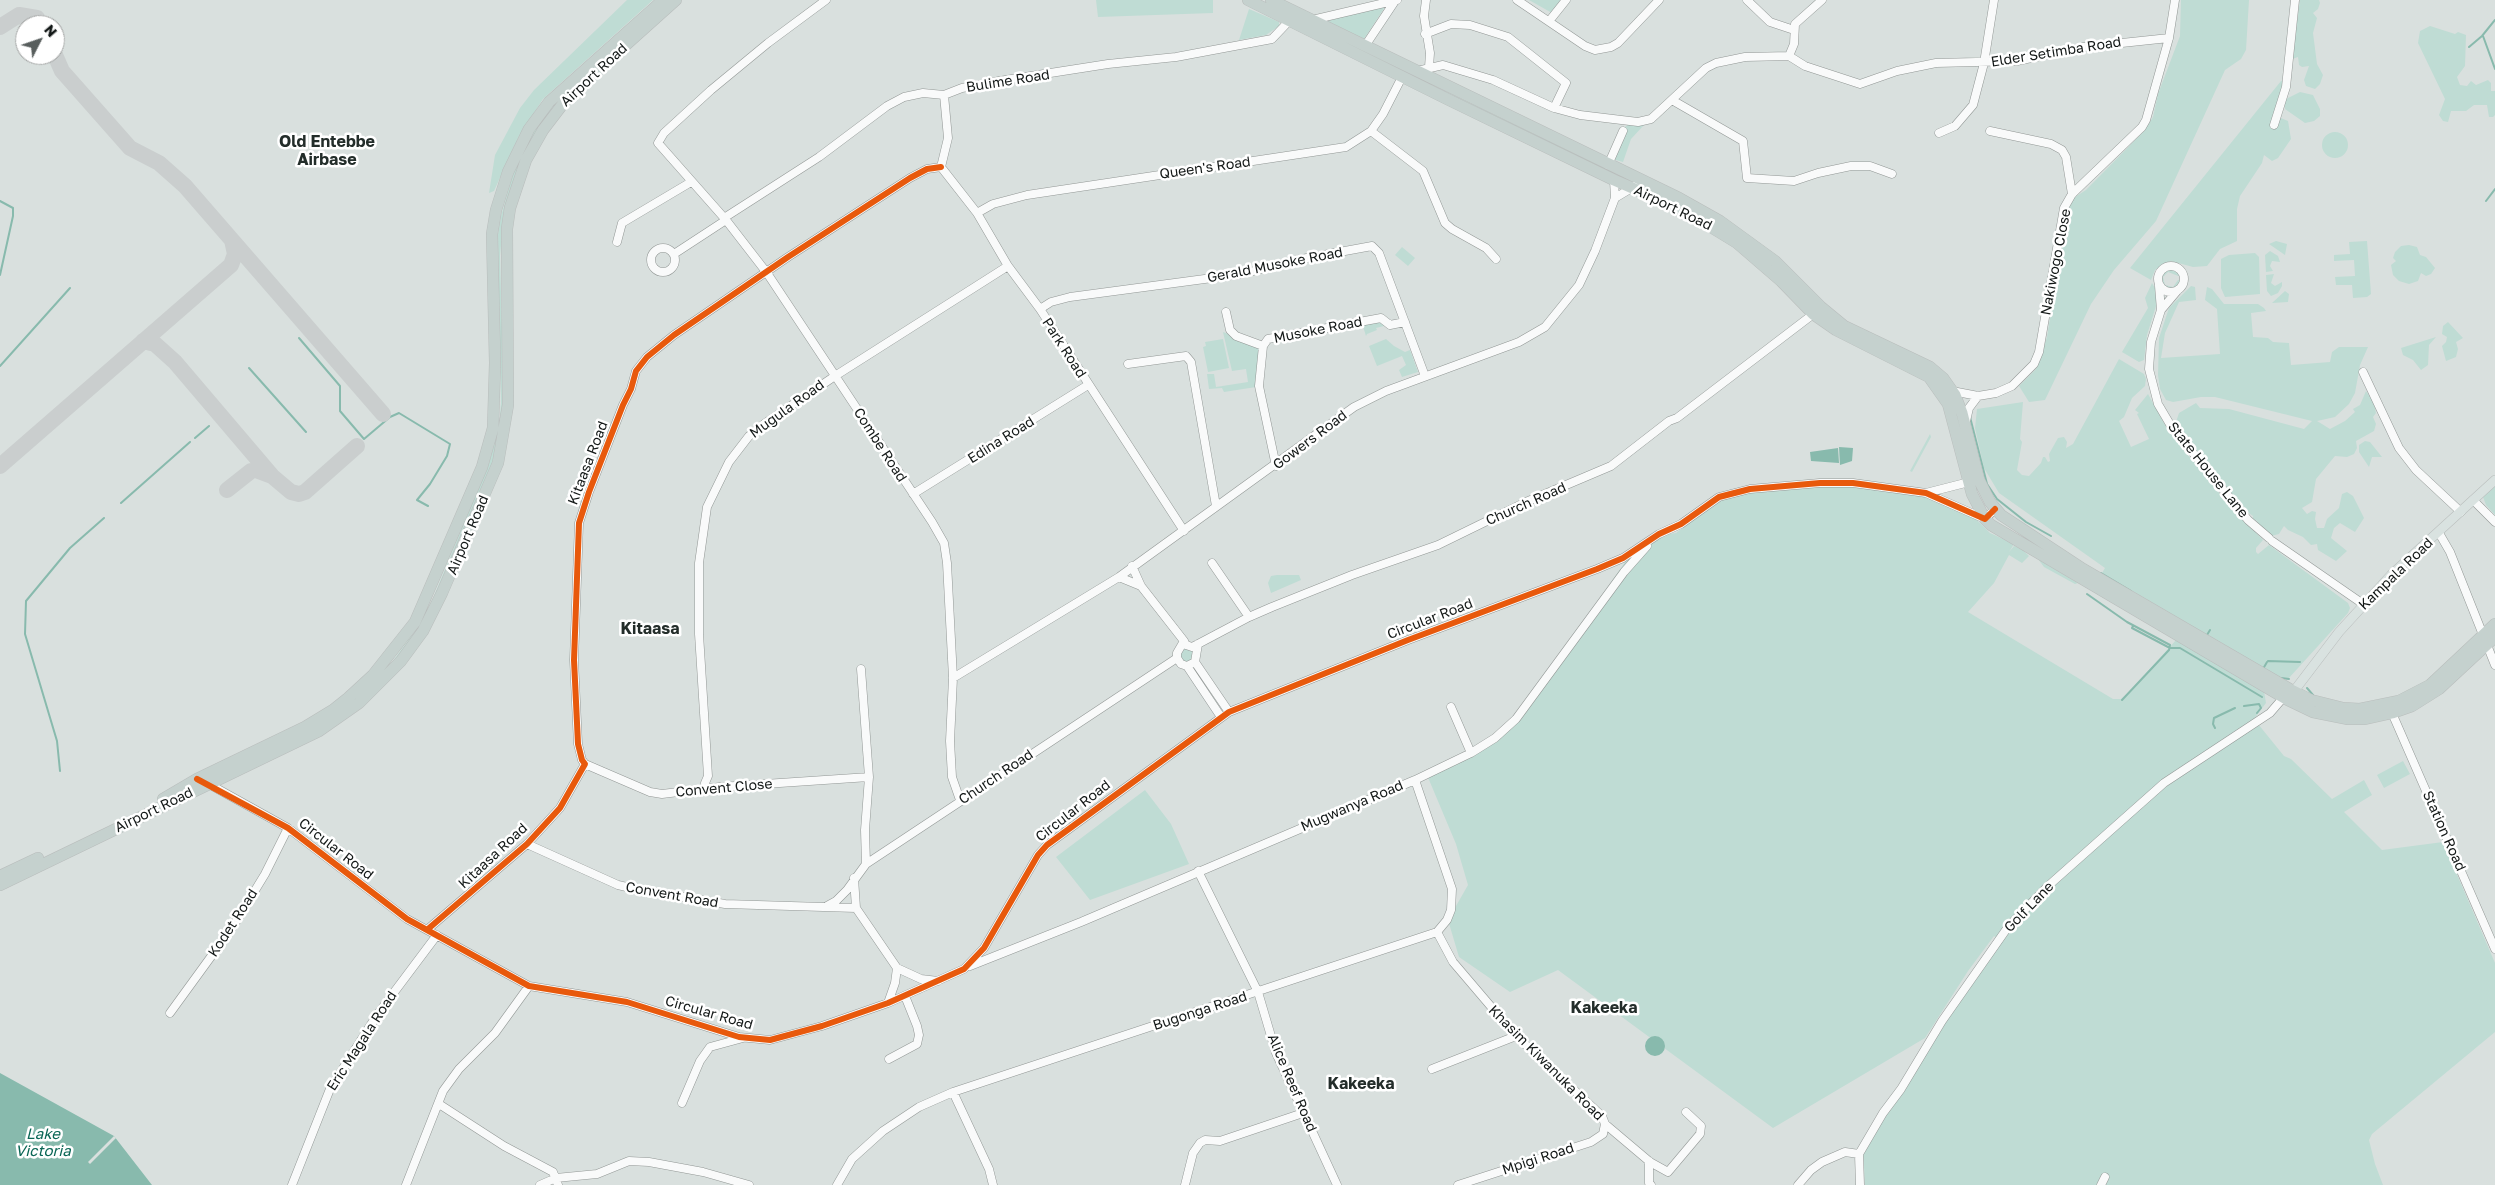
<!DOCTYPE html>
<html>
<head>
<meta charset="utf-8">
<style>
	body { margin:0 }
	#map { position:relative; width:2495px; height:1185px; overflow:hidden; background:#d9e0de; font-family:"Golos Text",sans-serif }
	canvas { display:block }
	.north { position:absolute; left:15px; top:15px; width:50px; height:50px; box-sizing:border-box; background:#fff; border:1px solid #a1a3a2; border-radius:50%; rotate:49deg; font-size:14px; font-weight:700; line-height:20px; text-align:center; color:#131817 }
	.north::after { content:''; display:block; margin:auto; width:18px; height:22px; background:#585e5d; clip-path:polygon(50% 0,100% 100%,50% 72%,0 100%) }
</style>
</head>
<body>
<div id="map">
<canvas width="2495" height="1185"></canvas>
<div class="north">N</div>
</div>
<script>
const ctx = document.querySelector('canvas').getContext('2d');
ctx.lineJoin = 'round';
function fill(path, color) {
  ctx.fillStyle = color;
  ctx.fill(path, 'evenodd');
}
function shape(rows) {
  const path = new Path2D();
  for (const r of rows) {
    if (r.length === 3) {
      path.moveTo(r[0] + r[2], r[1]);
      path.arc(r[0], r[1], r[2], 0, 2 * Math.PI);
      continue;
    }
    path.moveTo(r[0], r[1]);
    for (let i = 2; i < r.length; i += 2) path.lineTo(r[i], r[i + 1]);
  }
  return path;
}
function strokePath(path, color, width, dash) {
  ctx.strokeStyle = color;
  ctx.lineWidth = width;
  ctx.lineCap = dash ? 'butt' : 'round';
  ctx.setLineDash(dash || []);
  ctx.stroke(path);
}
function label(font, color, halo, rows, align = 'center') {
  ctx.font = font + ' "Golos Text",sans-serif';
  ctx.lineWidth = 5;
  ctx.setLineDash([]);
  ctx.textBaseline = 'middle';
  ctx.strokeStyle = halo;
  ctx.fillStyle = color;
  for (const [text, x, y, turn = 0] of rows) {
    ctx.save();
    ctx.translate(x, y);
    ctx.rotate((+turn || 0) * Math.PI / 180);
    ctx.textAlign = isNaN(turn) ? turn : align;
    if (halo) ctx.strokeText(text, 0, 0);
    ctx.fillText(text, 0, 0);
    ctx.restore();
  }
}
const green = shape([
	[627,0,653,0,543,99,519,136,494,191,489,193,495,155,520,108,534,90],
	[1096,0,1213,0,1213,13,1098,17],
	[1529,0,1561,0,1552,13],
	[2181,0,2249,0,2246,50,2241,59,2225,70,2156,221,2114,270,2091,304,2045,400,2029,402,2019,386,2036,369,2047,337,2067,211,2075,197,2086,190,2145,130,2153,117,2158,94,2180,36],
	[2300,0,2319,0,2320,3,2318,9,2313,13,2317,18,2313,33,2317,64,2323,75,2320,84,2315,89,2306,86,2304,80,2309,66,2302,67,2299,65,2298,57,2292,59],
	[1387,4,1364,39,1322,23,1354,13],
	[1249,9,1279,22,1279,26,1266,35,1239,40],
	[1310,25,1442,90,1636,182,1633,183,1563,151],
	[2430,26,2455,34,2458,32,2466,35,2465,66,2457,77,2460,85,2467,86,2471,81,2476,85,2488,80,2491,83,2491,91,2495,91,2495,115,2493,117,2489,117,2487,105,2474,105,2466,111,2451,111,2448,122,2443,121,2439,115,2445,99,2418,43,2420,31],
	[2285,80,2276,116,2288,121,2291,139,2278,158,2272,161,2264,155,2262,163,2240,196,2237,209,2237,241,2220,249,2207,266,2193,267,2171,261,2164,263,2155,270,2151,280,2130,268,2281,81],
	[573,83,556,104,503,223,500,256,504,402,498,444,491,467,455,555,421,628,367,693,345,708,389,666,421,623,433,598,489,463,499,428,501,403,498,234,501,216,516,164,528,140,547,110],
	[2300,92,2313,95,2320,109,2320,116,2314,121,2305,123,2285,109,2284,100],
	[1628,125,1644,125,1631,139,1623,162,1612,159,1622,129],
	[2335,145,13],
	[2276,241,2287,244,2285,255,2269,244],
	[2367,241,2371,294,2367,297,2353,298,2352,285,2336,285,2335,277,2355,276,2354,260,2334,261,2334,255,2350,254,2349,242],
	[2409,245,2417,247,2420,255,2426,257,2435,268,2431,274,2426,276,2421,273,2418,281,2409,284,2399,281,2393,275,2391,265,2396,261,2393,258,2395,252,2401,246],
	[1402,247,1415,258,1408,266,1395,255],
	[2270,251,2278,256,2280,262,2272,261,2270,266,2273,271,2266,272,2265,255],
	[2255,253,2259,257,2260,294,2225,297,2221,288,2221,259,2229,255],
	[2170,269,2175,270,2181,277,2168,272,2163,277,2165,285,2173,287,2178,280,2181,280,2177,287,2168,290,2161,281,2163,273],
	[2274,274,2271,283,2275,286,2282,282,2282,286,2278,293,2271,296,2267,291,2266,275],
	[2152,283,2156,290,2157,303,2147,335,2144,360,2139,362,2122,352,2148,308,2145,298],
	[2191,286,2195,287,2196,300,2179,302,2165,333,2161,358,2220,354,2217,309,2205,300,2207,287,2212,289,2224,304,2258,304,2264,308,2266,311,2251,313,2253,337,2268,338,2273,342,2289,343,2291,365,2330,362,2332,352,2339,347,2368,347,2360,365,2355,393,2349,404,2335,417,2317,421,2330,429,2345,421,2355,412,2353,409,2360,405,2366,391,2374,403,2376,413,2373,417,2376,424,2374,431,2356,441,2357,448,2354,454,2347,457,2335,456,2316,479,2312,502,2302,508,2307,514,2312,511,2316,512,2315,519,2317,528,2324,528,2327,519,2339,508,2342,494,2347,492,2353,496,2364,518,2355,532,2340,523,2334,528,2331,538,2347,551,2336,561,2318,550,2317,544,2311,545,2303,537,2288,530,2284,526,2279,534,2267,537,2258,528,2257,521,2253,519,2253,516,2246,511,2246,508,2239,504,2238,499,2231,494,2230,489,2220,485,2219,476,2194,450,2196,447,2176,422,2179,413,2196,403,2200,408,2229,409,2304,429,2312,421,2215,397,2201,397,2173,402,2166,400,2160,389,2158,375,2159,338,2169,308],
	[2285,291,2289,294,2288,302,2272,303],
	[1383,320,1388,325,1376,328,1377,330,1367,334,1366,336,1362,323],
	[2448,322,2463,338,2456,342,2458,349,2456,357,2446,361,2442,346,2446,342,2447,337,2442,334,2443,326],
	[1223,332,1260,346,1256,387,1224,392,1222,388,1209,389,1207,374,1214,374,1216,387,1248,382,1246,369,1232,371],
	[2436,337,2429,345,2428,365,2421,370,2413,360,2403,355,2401,348],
	[1223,339,1229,368,1208,372,1203,347,1206,346,1205,342],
	[1386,339,1394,346,1405,352,1410,350,1418,372,1402,377,1399,370,1406,365,1402,356,1377,366,1369,346],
	[2119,359,2144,374,2146,379,2145,386,2132,398,2124,417,2119,421,2131,447,2149,439,2137,414,2139,413,2135,410,2148,394,2169,432,2229,505,2263,540,2256,548,2256,552,2258,554,2269,545,2348,603,2350,608,2348,613,2288,679,2278,677,2208,635,2209,632,2207,635,2102,573,2105,568,1999,493,1984,468,1975,428,1977,409,2023,402,2020,439,2022,442,2017,470,2022,475,2029,476,2041,463,2043,457,2045,457,2048,462,2050,461,2049,454,2058,438,2064,437,2067,442,2066,448,2073,444],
	[1930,434,1931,437,1912,472,1910,471],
	[2365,441,2370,442,2382,457,2372,457,2369,467,2359,452,2359,445],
	[2495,484,2495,515,2486,505,2483,497],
	[1831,485,1910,489,1976,519,1990,533,2014,544,2009,552,2014,546,2022,549,2029,556,2022,563,2009,555,1994,583,1968,612,2113,699,2121,699,2127,694,2177,639,2264,691,2266,703,2254,719,2284,756,2291,759,2332,799,2364,780,2372,795,2344,812,2382,850,2443,842,2495,963,2495,1032,2372,1134,2369,1140,2375,1164,2383,1185,1865,1185,1863,1150,1926,1047,1999,940,1994,936,1968,971,1925,1038,1773,1128,1558,970,1510,992,1459,957,1448,920,1468,885,1456,844,1427,775,1512,725,1632,552,1648,537,1676,533,1711,506,1735,494,1766,489],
	[2038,559,2078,583,2075,584,2044,567],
	[1277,575,1299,575,1301,580,1271,593,1268,583,1271,576],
	[1183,648,1193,650,1195,654,1190,663,1181,661,1180,650],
	[2403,761,2410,774,2384,788,2377,775],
	[1145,790,1171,824,1189,864,1090,900,1056,857]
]);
const water = shape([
	[1839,447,1853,448,1852,461,1840,465],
	[1838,448,1839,463,1811,461,1810,452],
	[1655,1046,10],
	[0,1073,114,1136,152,1185,0,1185]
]);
const pier = shape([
	[114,1136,116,1138,90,1164,88,1162]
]);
const stream = shape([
	[2483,36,2495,69],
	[2469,47,2482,36,2495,20],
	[0,201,13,208,13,216,0,275],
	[2486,201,2495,189],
	[299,338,340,386,340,411,364,439,390,417,399,413,450,444,447,456,430,484,417,500,428,506],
	[0,366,70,288],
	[249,368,306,432],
	[1970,417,1987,484,1997,499,2026,522,2051,536],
	[195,438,209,426],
	[121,503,190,442],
	[2101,573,2131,591],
	[2087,594,2127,622,2170,645,2169,650,2122,700],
	[2133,626,2132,628,2168,647],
	[2207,635,2210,630],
	[2170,648,2180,648,2262,697],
	[2268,661,2300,662],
	[2263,669,2267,662],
	[2281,678,2289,679],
	[2307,688,2313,695],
	[2244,706,2259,704,2261,708,2257,713],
	[2215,728,2213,724,2214,718,2235,708],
	[60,771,57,741,25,634,26,601,70,548,104,518]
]);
const taxiway = shape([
	[0,27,19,15,37,18],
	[55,55,62,71,130,148,159,163,185,186,383,414],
	[143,341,155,344,175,362,272,476,291,492,299,494,305,492,357,446],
	[0,466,231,265,235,254,232,240],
	[227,490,251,471,256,470,272,476]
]);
const minor = shape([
	[826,0,768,43,711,90,664,133,658,143,726,220,767,273,932,522,944,543,947,563,953,678,950,741,952,777,960,800],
	[1426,0,1424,16,1430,53,1429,67],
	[1517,0,1585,46,1595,50,1611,47,1618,43,1659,0],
	[1747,0,1770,22,1794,30],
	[1312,20,1397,0],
	[1550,20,1566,0],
	[1425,34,1451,24,1470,25,1508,37,1566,83,1554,108],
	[1365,46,1395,1],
	[1789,56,1794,44,1795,24,1822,0],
	[1417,71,1443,65,1493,80,1554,108,1580,115,1638,122,1651,119,1706,68,1716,63,1745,57,1789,56,1805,66,1860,84,1897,71,1936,63,2017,61,2084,47,2169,38],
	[1672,100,1743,141,1747,178,1794,181,1818,173,1851,166,1870,166,1892,174],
	[2274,125,2286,87,2295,0],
	[1371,131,1423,171,1445,223,1452,229,1486,248,1496,259],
	[1990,131,2051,144,2062,150,2066,157,2072,194],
	[1939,133,1955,126,1973,105,1984,63,1994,0],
	[1608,165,1623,131],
	[941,167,977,213,1008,266,1040,309,1184,531],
	[941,167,948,138,944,95],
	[1615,198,1635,186],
	[977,213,993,204,1027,195,1346,147,1371,131,1383,114,1402,77],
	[724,218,819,157,887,106,904,97,923,93,944,95,962,88,999,81,1108,64,1176,57,1272,39,1290,20],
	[617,242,622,223,691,182],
	[663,260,12],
	[674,254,726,220],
	[2171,279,13],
	[2159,286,2161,310],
	[2177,291,2161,310,2151,342,2149,369,2158,404,2171,426,2230,498,2248,520,2269,538],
	[1040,309,1051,302,1070,297,1242,274,1296,260,1372,246,1379,253,1425,376],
	[1226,312,1230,330,1236,336,1263,346],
	[1128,364,1186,356,1191,362,1216,506],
	[2363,372,2399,448,2416,470,2461,512],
	[1952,391,1978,396,1996,393,2012,386,2034,364,2039,352,2064,208,2072,194,2142,127,2146,120,2169,38,2175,0],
	[1966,421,1969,408,1978,396],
	[1276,466,1259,386,1263,346,1268,339,1381,318,1390,325,1405,322],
	[1926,493,1973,481],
	[913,494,1088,385],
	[2473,500,2495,522],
	[2439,533,2450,552,2495,665],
	[2272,541,2363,604],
	[1212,563,1249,617],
	[1132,566,1141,586,1184,641],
	[1119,577,1141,586],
	[1198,644,1195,662,1187,666,1181,664,1177,658,1177,653,1184,641,1186,645,1192,647,1198,644,1249,617,1272,607,1352,575,1438,545,1526,502,1611,466,1669,421,1677,418,1816,312],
	[1195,662,1229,712],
	[1187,666,1221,717],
	[861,669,869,777,865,830,866,864],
	[953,678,1119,577,1354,407,1386,391,1519,342,1545,327,1579,285,1595,251,1615,198,1614,180],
	[1451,707,1471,753],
	[2392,713,2495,949],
	[585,764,650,792,662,794,720,787,869,777],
	[207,783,288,828,407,919,529,986,627,1002,739,1037,770,1040,822,1026,888,1003,964,969,984,948,1038,855,1047,845,1229,712,1408,640,1597,569,1623,558,1659,534,1681,524,1719,497,1750,489,1820,483,1853,483,1926,493,1985,519,1995,509],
	[706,789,705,783,708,776,699,634,699,563,707,507,729,462,749,436,764,424,835,376,1008,266],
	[527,844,618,885,635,889,725,904,856,908,897,968,921,979,938,981],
	[1198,871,1258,992,1276,1053,1337,1185],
	[854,878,856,908],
	[827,906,836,901,847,890,866,864,1177,658],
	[428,929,527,844,560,808,585,764,582,760,578,744,574,660,579,523,589,492,623,405,631,389,636,371,647,357,674,335,788,257,910,178,927,169,941,167],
	[1437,932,1453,962,1516,1036,1602,1116,1605,1124,1603,1134,1591,1142,1458,1185],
	[970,966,1081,922,1415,780,1471,753,1495,738,1516,719,1624,572,1647,546],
	[888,1003,895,983,897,968],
	[170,1013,234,925,265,874,288,828],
	[889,1059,917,1044,919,1035,917,1026,905,996],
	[1432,1069,1516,1036],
	[953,1092,989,1169,993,1185],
	[682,1103,700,1061,710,1047,743,1038],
	[439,1104,504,1146,553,1172,558,1185],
	[1605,1124,1650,1162,1668,1172,1700,1134,1701,1126,1686,1112],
	[1649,1161,1649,1183,1651,1185],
	[292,1185,330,1089,377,1015,437,935],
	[406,1185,443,1091,459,1069,495,1033,529,986],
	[540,1185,556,1178,597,1174,629,1161,649,1162,703,1172,749,1185],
	[837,1185,852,1159,883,1131,919,1107,953,1092,1437,932,1447,920,1451,910,1452,889,1415,780],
	[1185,1185,1193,1153,1200,1143,1205,1140,1220,1141,1303,1113],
	[1798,1185,1811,1170,1822,1162,1845,1152,1859,1154],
	[1860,1185,1859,1154,1883,1113,1901,1089,1942,1021,2008,927,2048,886,2164,783,2270,713,2283,698],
	[2101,1185,2105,1177]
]);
const major = shape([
	[2291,695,2339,632,2391,575,2495,480]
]);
const highway = shape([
	[1248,0,1449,100,1614,180,1683,210,1737,243,1781,281,1813,314,1836,330,1929,377,1948,404,1972,494,1985,519,1991,525,2288,700,2313,712,2348,719,2365,719,2392,713,2412,706,2439,689,2495,637],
	[1271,0,1679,198,1720,221,1775,261,1821,307,1844,326,1930,367,1943,378,1955,395,1962,413,1979,480,1990,502,2001,515,2083,569,2293,691,2311,700,2343,708,2360,709,2399,701,2430,685,2495,624],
	[163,799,197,779,305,727,333,710,348,698,373,675,415,622,482,467,493,428,495,363,492,234,496,210,508,172,529,129,549,102,663,0],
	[0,876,38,858],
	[0,885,319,731,359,703,401,661,423,631,442,593,498,463,508,405,507,229,510,208,526,160,543,130,569,96,676,0]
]);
const cycleway = shape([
	[197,779,288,828,407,919,529,986,627,1002,739,1037,770,1040,822,1026,888,1003,964,969,984,948,1038,855,1047,845,1229,712,1408,640,1597,569,1623,558,1659,534,1681,524,1719,497,1750,489,1820,483,1853,483,1926,493,1985,519,1995,509],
	[428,929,527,844,560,808,585,764,582,760,578,744,574,660,579,523,589,492,623,405,631,389,636,371,647,357,674,335,788,257,910,178,927,169,941,167]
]);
const streetNames = [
	["Elder Setimba Road",2056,52,-9],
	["Airport Road",594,75,-43],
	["Bulime Road",1008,81,-9],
	["Queen's Road",1205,168,-8],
	["Airport Road",1673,208,26],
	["Nakiwogo Close",2056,262,-79],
	["Gerald Musoke Road",1275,265,-11],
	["Musoke Road",1318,330,-11],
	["Park Road",1064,348,57],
	["Mugula Road",787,409,-36],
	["Edina Road",1001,440,-32],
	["Gowers Road",1310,440,-37],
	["Combe Road",880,445,57],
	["Kitaasa Road",588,463,-69],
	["State House Lane",2208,470,51],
	["Church Road",1526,504,-24],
	["Airport Road",468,535,-67],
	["Kampala Road",2396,574,-44],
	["Circular Road",1430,619,-21],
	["Church Road",996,777,-34],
	["Convent Close",724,788,-5],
	["Mugwanya Road",1352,806,-23],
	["Airport Road",154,810,-26],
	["Circular Road",1073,811,-38],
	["Station Road",2444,831,66],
	["Circular Road",336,849,38],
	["Kitaasa Road",493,856,-43],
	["Convent Road",672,895,10],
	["Golf Lane",2029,907,-46],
	["Kodet Road",233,923,-57],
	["Bugonga Road",1200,1011,-18],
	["Circular Road",709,1013,16],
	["Eric Magala Road",362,1041,-57],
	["Khasim Kiwanuka Road",1546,1063,45],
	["Alice Reef Road",1292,1083,67],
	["Mpigi Road",1538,1159,-18]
];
const waterNames = [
	["Lake",43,1134],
	["Victoria",43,1151]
];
const quarterNames = [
	["Old Entebbe",327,142],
	["Airbase",327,160],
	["Kitaasa",650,629],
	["Kakeeka",1604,1008],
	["Kakeeka",1361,1084]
];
fill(green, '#bfdcd4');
fill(water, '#88baad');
fill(pier, '#d9e0de');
strokePath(stream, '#88baad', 2);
strokePath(taxiway, '#cacece', 16);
strokePath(minor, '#929795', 9);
strokePath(major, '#b9bdbc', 10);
strokePath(highway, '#b9bdbc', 12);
strokePath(minor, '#f9fafa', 8);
strokePath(major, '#d9e2e0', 9);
strokePath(highway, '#c5d1ce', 11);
strokePath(cycleway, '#e8590c', 6);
label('14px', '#131817', '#fff', streetNames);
label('italic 15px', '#0a6655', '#fff', waterNames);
label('bold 16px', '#232d2a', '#fff', quarterNames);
</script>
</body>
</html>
